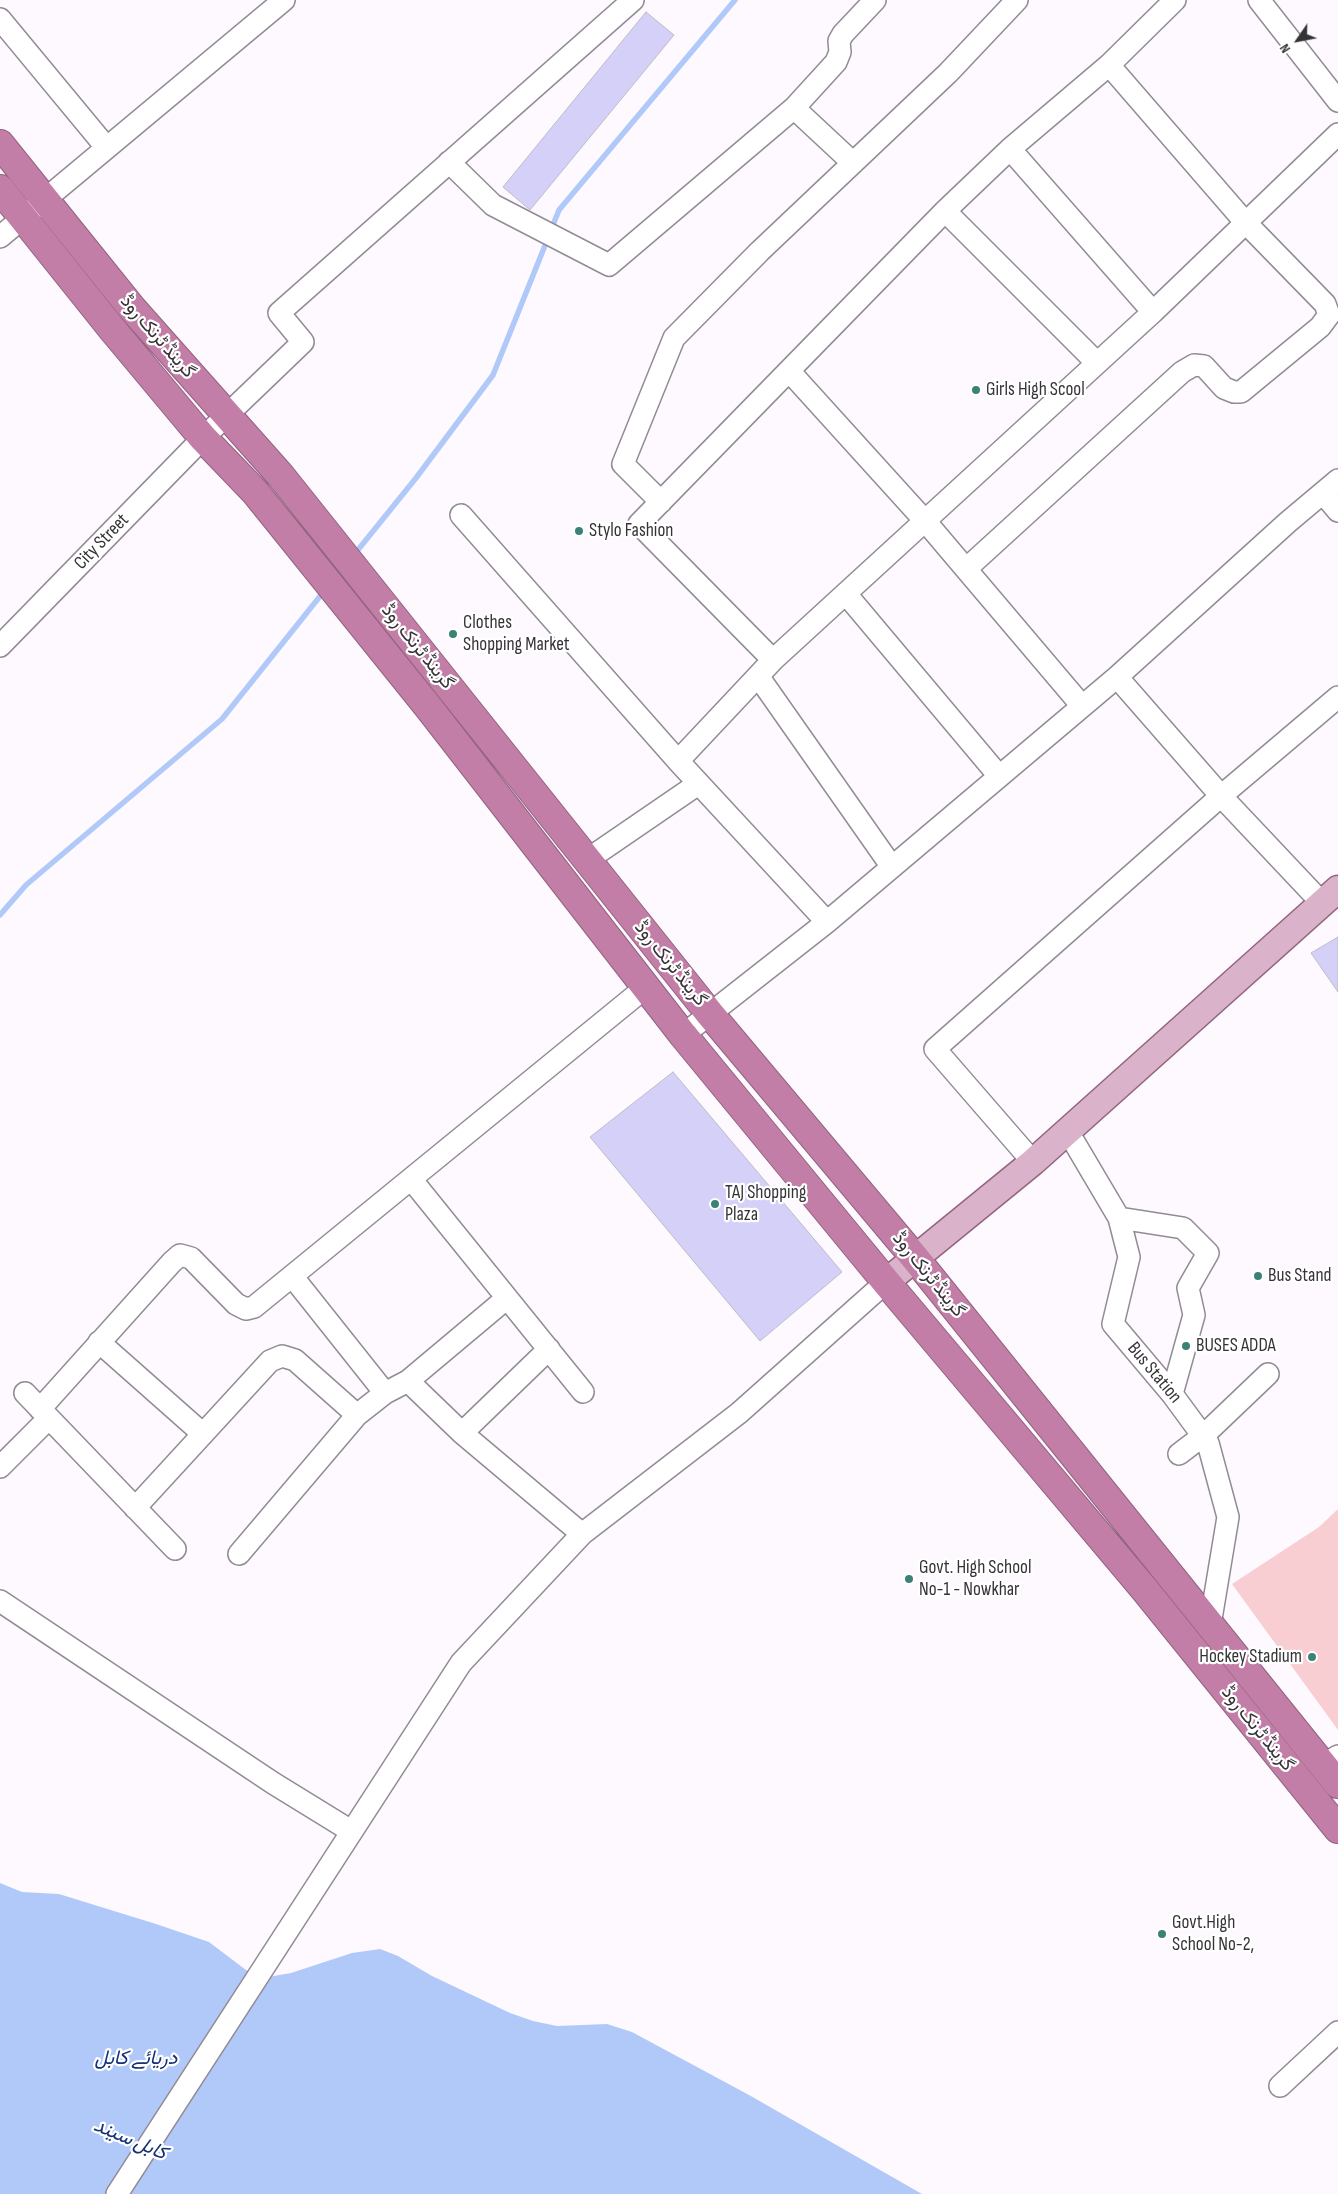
<!DOCTYPE html>
<html>
<head>
<meta charset="utf-8">
<style>
	body { margin:0 }
	#map { position:relative; width:1338px; height:2194px; overflow:hidden; background:#fdf9ff; font-family:"Sofia Sans Condensed",sans-serif }
	canvas { display:block }
	.north { position:absolute; left:1273px; top:15px; width:50px; height:50px; -webkit-text-stroke:4px #fff; paint-order:stroke; rotate:237deg; font-size:14px; font-weight:700; line-height:20px; text-align:center; color:#363337 }
	.north::after { content:''; display:block; margin:auto; width:18px; height:22px; background:#363337; clip-path:polygon(50% 0,100% 100%,50% 72%,0 100%) }
</style>
</head>
<body>
<div id="map">
<canvas width="1338" height="2194"></canvas>
<div class="north">N</div>
</div>
<script>
const ctx = document.querySelector('canvas').getContext('2d');
ctx.lineJoin = 'round';
function fill(path, color) {
  ctx.fillStyle = color;
  ctx.fill(path, 'evenodd');
}
function shape(rows) {
  const path = new Path2D();
  for (const r of rows) {
    path.moveTo(r[0], r[1]);
    for (let i = 2; i < r.length; i += 2) path.lineTo(r[i], r[i + 1]);
  }
  return path;
}
function strokePath(path, color, width, dash) {
  ctx.strokeStyle = color;
  ctx.lineWidth = width;
  ctx.lineCap = dash ? 'butt' : 'round';
  ctx.setLineDash(dash || []);
  ctx.stroke(path);
}
function label(font, color, halo, rows, align = 'center') {
  ctx.font = font + ' "Sofia Sans Condensed",Vazirmatn,sans-serif';
  ctx.lineWidth = 4.5;
  ctx.setLineDash([]);
  ctx.textBaseline = 'middle';
  ctx.strokeStyle = halo;
  ctx.fillStyle = color;
  for (const [text, x, y, turn = 0] of rows) {
    ctx.save();
    ctx.translate(x, y);
    ctx.rotate((+turn || 0) * Math.PI / 180);
    ctx.textAlign = isNaN(turn) ? turn : align;
    if (halo) ctx.strokeText(text, 0, 0);
    ctx.fillText(text, 0, 0);
    ctx.restore();
  }
}
const green = shape([
	[1338,1509,1338,1730,1232,1584,1319,1527]
]);
const water = shape([
	[0,1883,22,1892,59,1894,156,1924,209,1942,246,1970,268,1977,291,1973,352,1953,380,1949,398,1956,432,1976,510,2013,533,2021,557,2026,607,2024,632,2032,749,2095,922,2194,0,2194]
]);
const stream = shape([
	[551,230,559,210,735,0],
	[353,556,416,478,493,375,548,238],
	[0,915,26,885,222,719,325,590]
]);
const building = shape([
	[646,12,674,35,530,210,503,187,646,12],
	[1338,937,1338,992,1311,953,1338,937],
	[673,1072,842,1272,760,1341,590,1137,673,1072]
]);
const minor = shape([
	[1259,0,1338,101],
	[0,19,106,147],
	[794,108,836,62,840,52,839,41,843,34,875,0],
	[1010,149,1153,312],
	[449,162,493,205,609,265,794,108,853,163],
	[945,211,1096,362],
	[0,237,284,0],
	[790,372,926,522,1082,706],
	[1323,493,1338,511],
	[661,502,623,464,674,338,760,251,948,73,1017,0],
	[461,515,678,761,827,922],
	[966,569,1182,372,1194,365,1204,366,1224,388,1234,392,1241,392,1320,327,1329,315,1325,304,1245,222,1109,65],
	[846,594,999,776],
	[0,646,203,438,303,342,279,313,633,0],
	[773,660,639,524,945,211,1010,149,1109,65,1175,0],
	[758,676,892,867],
	[1117,677,1221,796,1321,902],
	[678,761,773,660,1153,312,1338,134],
	[587,860,698,784],
	[683,1035,827,922,1117,677,1288,522,1338,480],
	[1067,1130,1119,1218,1129,1257,1113,1324,1172,1394,1208,1443,1228,1517,1210,1625],
	[1033,1162,935,1049,1221,796,1338,697],
	[411,1179,583,1392],
	[1119,1218,1183,1228,1208,1253,1188,1288,1194,1315,1172,1394],
	[292,1276,385,1393],
	[99,1342,203,1434],
	[408,1381,462,1433,582,1534],
	[25,1393,175,1549],
	[40,1409,172,1262,180,1255,191,1258,236,1304,246,1309,254,1307,646,987],
	[462,1433,549,1349],
	[1179,1454,1204,1435,1268,1374],
	[0,1467,49,1418],
	[135,1508,270,1361,282,1356,295,1360,357,1415],
	[239,1554,357,1415,385,1393,408,1381,507,1298],
	[0,1601,273,1783,351,1831],
	[1323,1765,1338,1756],
	[1280,2086,1338,2032],
	[117,2194,461,1663,582,1534,739,1413,886,1282]
]);
const major = shape([
	[886,1282,1033,1162,1338,889]
]);
const highway = shape([
	[0,144,131,307,281,476,710,1014,915,1258,1338,1784],
	[0,189,112,329,203,438,255,492,429,708,683,1035,886,1282,1145,1590,1338,1829]
]);
const markers = [
	[976,390,5,"#3b8177"],
	[579,531,5,"#3b8177"],
	[453,634,5,"#3b8177"],
	[715,1204,5,"#3b8177"],
	[1258,1276,5,"#3b8177"],
	[1186,1346,5,"#3b8177"],
	[909,1579,5,"#3b8177"],
	[1312,1657,5,"#3b8177"],
	[1162,1934,5,"#3b8177"]
];
const streetNames = [
	["گرینڈ ٹرنک روڈ",157,337,49],
	["City Street",102,542,-46],
	["گرینڈ ٹرنک روڈ",417,647,51],
	["گرینڈ ٹرنک روڈ",670,964,51],
	["گرینڈ ٹرنک روڈ",928,1275,51],
	["Bus Station",1154,1373,50],
	["گرینڈ ٹرنک روڈ",1257,1729,51]
];
const poiNames = [
	["Girls High Scool",986,390],
	["Stylo Fashion",589,531],
	["Clothes",463,623],
	["Shopping Market",463,645],
	["TAJ Shopping",725,1193],
	["Plaza",725,1215],
	["Bus Stand",1268,1276],
	["BUSES ADDA",1196,1346],
	["Govt. High School",919,1568],
	["No-1 - Nowkhar",919,1590],
	["Hockey Stadium",1302,1657,"right"],
	["Govt.High",1172,1923],
	["School No-2,",1172,1945]
];
const waterNames = [
	["دریائے کابل",136,2059],
	["کابل سيند",130,2140,23]
];
fill(green, '#f9ced2');
fill(water, '#b1c9f9');
strokePath(stream, '#b1c9f9', 5.5);
fill(building, '#d5d0f8');
strokePath(building, '#bdbcc8', 1);
strokePath(minor, '#928b95', 24);
strokePath(major, '#91647f', 29);
strokePath(highway, '#91647f', 30);
strokePath(minor, '#fff', 21);
strokePath(major, '#dab2ca', 26);
strokePath(highway, '#c27ea6', 28);
for (const [x, y, r, color] of markers) {
  const dot = new Path2D();
  dot.arc(x, y, r, 0, 2 * Math.PI);
  ctx.fillStyle = color;
  ctx.fill(dot);
  strokePath(dot, '#fff', 2);
}
label('19px', '#363337', '#fff', streetNames);
label('19px', '#363337', '#fff', poiNames, 'left');
label('italic 20px', '#163275', '#fff', waterNames);
</script>
</body>
</html>
